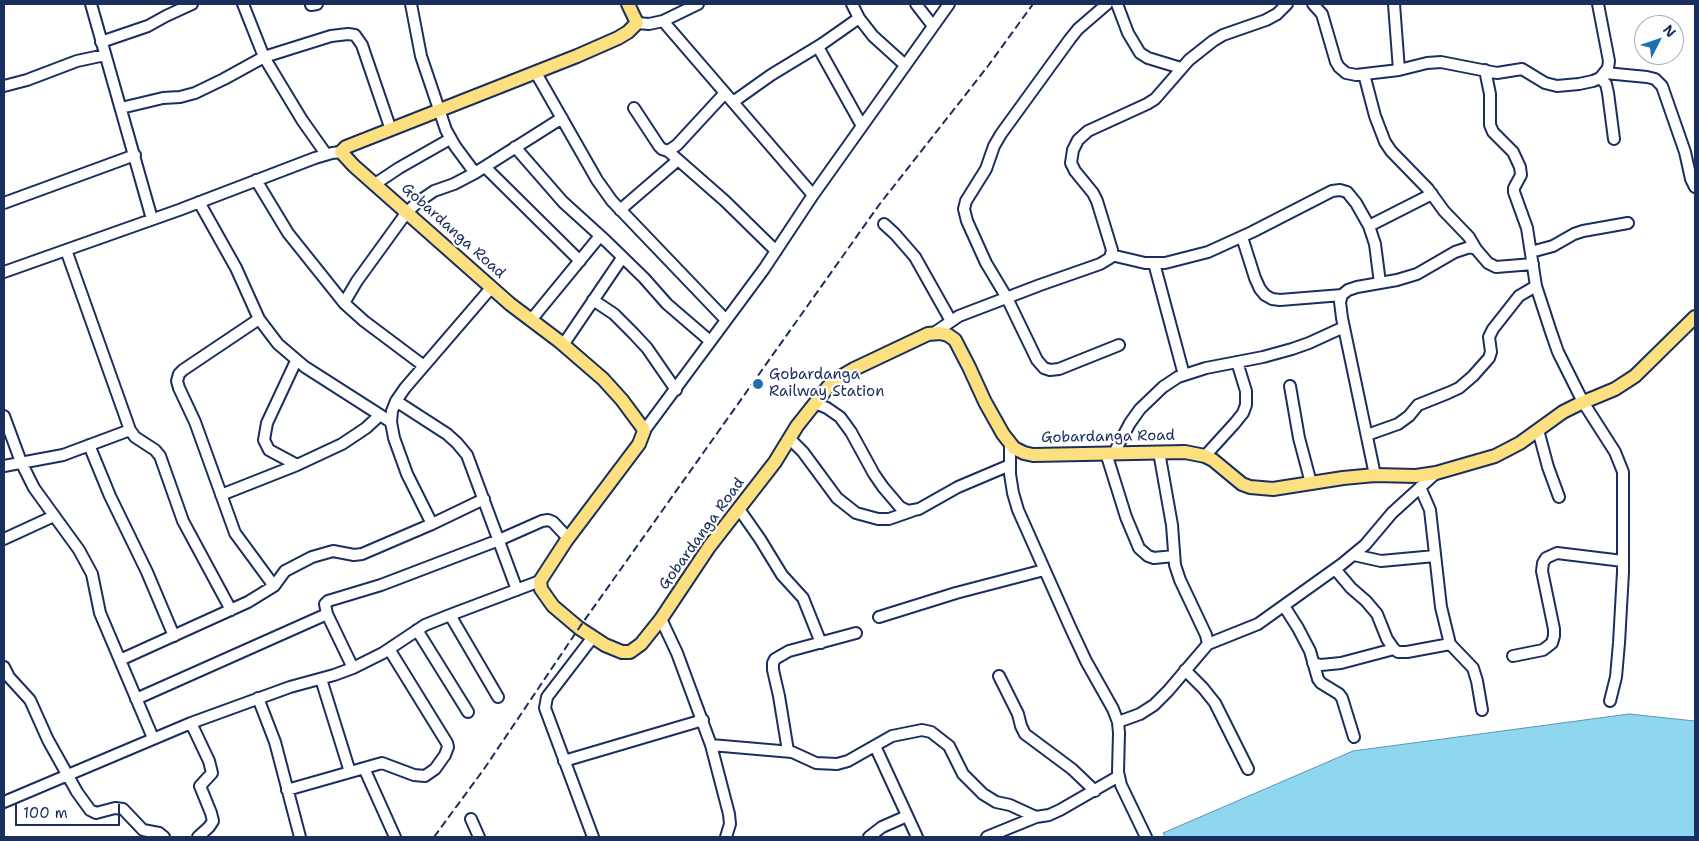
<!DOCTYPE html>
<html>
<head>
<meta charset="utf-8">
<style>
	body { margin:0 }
	#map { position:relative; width:1699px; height:841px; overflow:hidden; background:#fff; font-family:"Shantell Sans",sans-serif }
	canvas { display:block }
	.frame { position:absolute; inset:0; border:5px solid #1b2f5e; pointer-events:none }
	.north { position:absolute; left:1634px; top:15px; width:50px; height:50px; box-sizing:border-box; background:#fff; border:1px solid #a4acbf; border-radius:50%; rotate:49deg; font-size:14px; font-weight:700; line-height:20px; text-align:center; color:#1b2f5e }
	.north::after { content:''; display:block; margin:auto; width:18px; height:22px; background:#1f6fb2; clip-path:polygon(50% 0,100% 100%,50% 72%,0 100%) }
	.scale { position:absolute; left:15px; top:804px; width:105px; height:22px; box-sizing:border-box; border:2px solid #1b2f5e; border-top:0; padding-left:6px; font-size:15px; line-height:18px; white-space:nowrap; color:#1b2f5e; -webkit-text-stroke:4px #fff; paint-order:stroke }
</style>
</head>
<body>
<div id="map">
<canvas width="1699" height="841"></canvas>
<div class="frame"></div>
<div class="north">N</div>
<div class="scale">100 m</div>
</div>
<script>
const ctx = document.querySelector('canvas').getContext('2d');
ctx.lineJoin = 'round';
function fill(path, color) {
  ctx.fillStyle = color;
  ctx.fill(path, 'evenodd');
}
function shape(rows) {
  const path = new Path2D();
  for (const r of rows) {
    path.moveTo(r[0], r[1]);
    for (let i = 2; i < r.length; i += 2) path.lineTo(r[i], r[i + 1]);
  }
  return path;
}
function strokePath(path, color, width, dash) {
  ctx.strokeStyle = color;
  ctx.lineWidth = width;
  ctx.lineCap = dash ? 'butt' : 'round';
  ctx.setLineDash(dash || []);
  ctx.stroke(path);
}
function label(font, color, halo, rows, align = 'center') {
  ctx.font = font + ' "Shantell Sans",sans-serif';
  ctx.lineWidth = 4.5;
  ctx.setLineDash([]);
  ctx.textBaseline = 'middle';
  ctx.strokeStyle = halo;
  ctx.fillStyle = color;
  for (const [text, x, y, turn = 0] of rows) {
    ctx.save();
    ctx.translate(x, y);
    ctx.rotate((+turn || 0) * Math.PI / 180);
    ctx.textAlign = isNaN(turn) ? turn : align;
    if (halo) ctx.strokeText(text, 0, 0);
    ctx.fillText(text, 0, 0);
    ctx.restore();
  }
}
const water = shape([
	[1629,714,1695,721,1695,837,1165,837,1163,833,1353,751,1629,714]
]);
const minor = shape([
	[91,4,152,219],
	[243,4,264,57,302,120,326,154],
	[411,4,421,56,446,130,455,146,475,173],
	[852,4,859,18,873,36,905,65],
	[916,4,933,26],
	[1107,4,1078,29,1070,39,1001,134,994,146,986,169,966,201,964,209,967,221,986,263,1007,298,1037,360,1044,368,1050,370,1059,369,1119,345],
	[1117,4,1128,33,1140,53,1148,58,1181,68],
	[1313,4,1322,14,1336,62,1339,67,1346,73,1356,75,1399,70,1427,63,1441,62,1497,73,1522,69,1545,83,1557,86,1579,84,1593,81,1600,78,1608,68,1609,61,1598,4],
	[1394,4,1399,70],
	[311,5,317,4],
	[663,21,813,195],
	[637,23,649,24,663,21,698,4],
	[101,42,148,26,166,16,192,4],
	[818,47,862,126],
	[1485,70,1490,94,1490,125,1493,132,1513,152,1520,167,1521,175,1514,188,1514,192,1527,228,1536,286,1551,332,1558,352,1583,402,1615,452,1623,472,1623,572,1619,643,1616,677,1610,701],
	[536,73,597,180,612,201,726,320],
	[1605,73,1647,77,1655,79,1662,86,1685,152,1691,179,1695,187],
	[1364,74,1375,116,1385,142,1391,151,1428,189,1444,211,1469,237,1476,249],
	[1600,78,1606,84,1608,93,1614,139],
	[4,86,27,80,77,61,105,55],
	[733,102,771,75,822,44,859,18],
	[121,108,163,98,180,97,195,93,224,79,264,57,331,36,348,34,355,35,362,45,391,130],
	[634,108,659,146,662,149,668,151,677,145,725,93],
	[515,147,563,202,606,241,644,278,667,304,710,341],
	[668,151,725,201,776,251],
	[485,167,580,261],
	[256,180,288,233,344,303,364,321,424,366],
	[375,184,399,168,450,139],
	[199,202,236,268,259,319,278,344,305,367,391,422],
	[4,203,135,155],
	[620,210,678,160],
	[884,224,895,234,915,257,951,321],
	[1369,226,1432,194],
	[1242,237,1255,278,1260,289,1265,295,1272,299,1280,300,1342,295],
	[66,250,130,430,135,437,155,450,160,456,183,521,231,610],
	[1531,252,1553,246,1574,234,1583,231,1628,223],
	[1111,255,1145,263,1165,263,1208,252,1252,232,1332,191,1340,190,1347,192,1356,203,1369,226,1375,244,1380,283],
	[1154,263,1184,375],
	[4,272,179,210,315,158,332,153,341,152],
	[593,300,614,314,633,333,647,348,676,390],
	[344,303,357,281,407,212,418,202,434,191,454,184,475,173,562,118],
	[259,319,183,370,179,374,177,381,179,388,195,422,235,533,274,586],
	[531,320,600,236],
	[934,333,959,316,1040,285,1100,264,1110,258,1112,250,1097,201,1093,193,1075,171,1071,163,1073,150,1078,140,1088,131,1147,104,1155,99,1189,60,1213,41,1223,35,1266,20,1277,14,1287,4],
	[563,345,622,258],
	[296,361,267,423,264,440,269,450,297,465],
	[1290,386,1299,438,1311,483],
	[396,401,447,434,457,443,467,455,517,590],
	[815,403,827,408,840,417,851,432,874,474,883,487,900,507,908,511,919,509,958,487,1010,465],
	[4,416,21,462,34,488,79,550,92,574,100,613,153,738],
	[1538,430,1548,467,1559,497],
	[644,431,764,269,813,195,949,4],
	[1367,435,1398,424,1409,416,1418,405,1448,393,1459,388,1473,376,1489,358,1491,352,1489,337,1493,329,1519,296,1536,286],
	[790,439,803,452,837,498,856,513,878,519,889,519,912,511],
	[1010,443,1010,474,1013,493,1018,510,1071,629,1086,661,1113,709,1118,722,1119,733,1118,772,1121,785,1146,837],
	[89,445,110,496,147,572,174,636],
	[1106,453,1126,517,1139,548,1148,556,1154,558,1174,556],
	[1114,453,1130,423,1140,409,1163,387,1178,377,1206,368,1263,357,1292,349,1309,343,1344,327],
	[1205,456,1235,423,1243,413,1246,405,1246,391,1237,362],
	[4,466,63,455,130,430],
	[1375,475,1342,318,1340,302,1342,295,1348,290,1357,287,1397,280,1417,274,1455,252,1470,247,1476,249,1488,263,1496,267,1533,264],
	[1420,487,1430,510,1441,607,1450,644,1473,668,1477,681,1482,710],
	[221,495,297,465,342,444,366,428,380,415],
	[739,509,760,539,782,575,803,598,821,643],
	[432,524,407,474,394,438,391,422,392,411,396,401,405,388,491,288],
	[4,539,54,516],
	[1354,555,1381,561,1435,556],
	[1335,569,1351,588,1366,601,1377,614,1387,639,1394,649,1398,652,1407,652,1450,644],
	[1284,606,1298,628,1310,651,1318,679,1321,683,1339,694,1342,698,1354,737],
	[450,615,498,697],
	[879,617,956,593,1044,570],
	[661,619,677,653,711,745,729,814,730,824,726,837],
	[417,630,468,712],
	[593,637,547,697,545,708,593,837],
	[1208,644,1258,624,1342,564,1365,545,1392,513,1436,473],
	[1513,656,1543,650,1552,643,1554,636,1554,629,1542,571,1543,563,1546,558,1557,553,1623,561],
	[120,660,248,602,274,586,285,571,312,557,333,551,354,555,362,554,432,524,484,499],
	[1313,663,1321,665,1341,663,1394,649],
	[4,667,9,677,30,700,48,740,77,792,90,810,96,813,115,808,123,809,143,830,159,833,164,837],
	[353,668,327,614,325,604,328,601,381,585,499,540,542,521,548,520,553,522,568,538],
	[1185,670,1203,688,1215,703,1248,769],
	[999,676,1018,714,1021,726,1025,734,1072,769,1095,791],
	[321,679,350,772],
	[258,698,275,742,300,837],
	[136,699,327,614],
	[1118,722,1140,714,1154,705,1168,691,1208,644,1206,635,1180,580,1175,565,1172,525,1159,452],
	[191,723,209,761,212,773,200,786,211,813,213,821,209,827,198,837],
	[711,745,792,752,816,763,837,764,848,761,892,736,922,730,931,732,949,746,963,774,983,794,996,802,1010,805,1036,817,1049,815,1060,810,1119,776],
	[875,746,917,837],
	[788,751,779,696,773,670,773,663,775,659,789,651,856,633],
	[564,761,703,720],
	[364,768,395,837],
	[287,790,382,763,414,775,425,776,435,769,445,755,448,747,447,743,389,649],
	[4,802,191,723,290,687,334,675,353,668,383,653,425,625,450,615,540,581],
	[471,819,479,837],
	[869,837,882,827,907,816],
	[987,837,1036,817]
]);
const major = shape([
	[628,4,637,23,628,32,618,38,577,56,346,147,341,152,354,166,510,304,559,341,603,379,622,400,642,427,644,431,639,444,566,541,540,581,541,589,553,606,579,628,605,645,622,652,630,652,641,644,661,619,709,547,775,462,797,426,828,387,835,380,854,369,928,334,940,333,948,335,955,340,969,367,985,402,1003,434,1014,448,1024,453,1033,455,1185,452,1205,456,1213,460,1242,484,1250,487,1273,489,1343,478,1375,475,1416,476,1436,473,1495,456,1520,443,1563,412,1579,404,1615,389,1635,376,1695,317]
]);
const rail = shape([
	[434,837,484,769,579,628,879,205,988,66,1033,4]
]);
const markers = [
	[758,384,6,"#1f6fb2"]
];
const streetNames = [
	["Gobardanga Road",453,231,42],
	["Gobardanga Road",1108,437,-1],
	["Gobardanga Road",702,534,-54]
];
const poiNames = [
	["Gobardanga",769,375],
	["Railway Station",769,392]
];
fill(water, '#8ed7ef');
strokePath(water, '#6094b5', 1);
strokePath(minor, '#1b2f5e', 14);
strokePath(major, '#1b2f5e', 16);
strokePath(minor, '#fff', 10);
strokePath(major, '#fce080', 12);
strokePath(rail, '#1b2f5e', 2, [8, 4]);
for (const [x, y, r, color] of markers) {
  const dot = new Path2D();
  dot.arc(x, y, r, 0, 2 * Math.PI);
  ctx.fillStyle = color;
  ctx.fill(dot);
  strokePath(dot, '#fff', 2);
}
label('15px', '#1b2f5e', '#fff', streetNames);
label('15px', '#1b2f5e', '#fff', poiNames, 'left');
</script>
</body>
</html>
